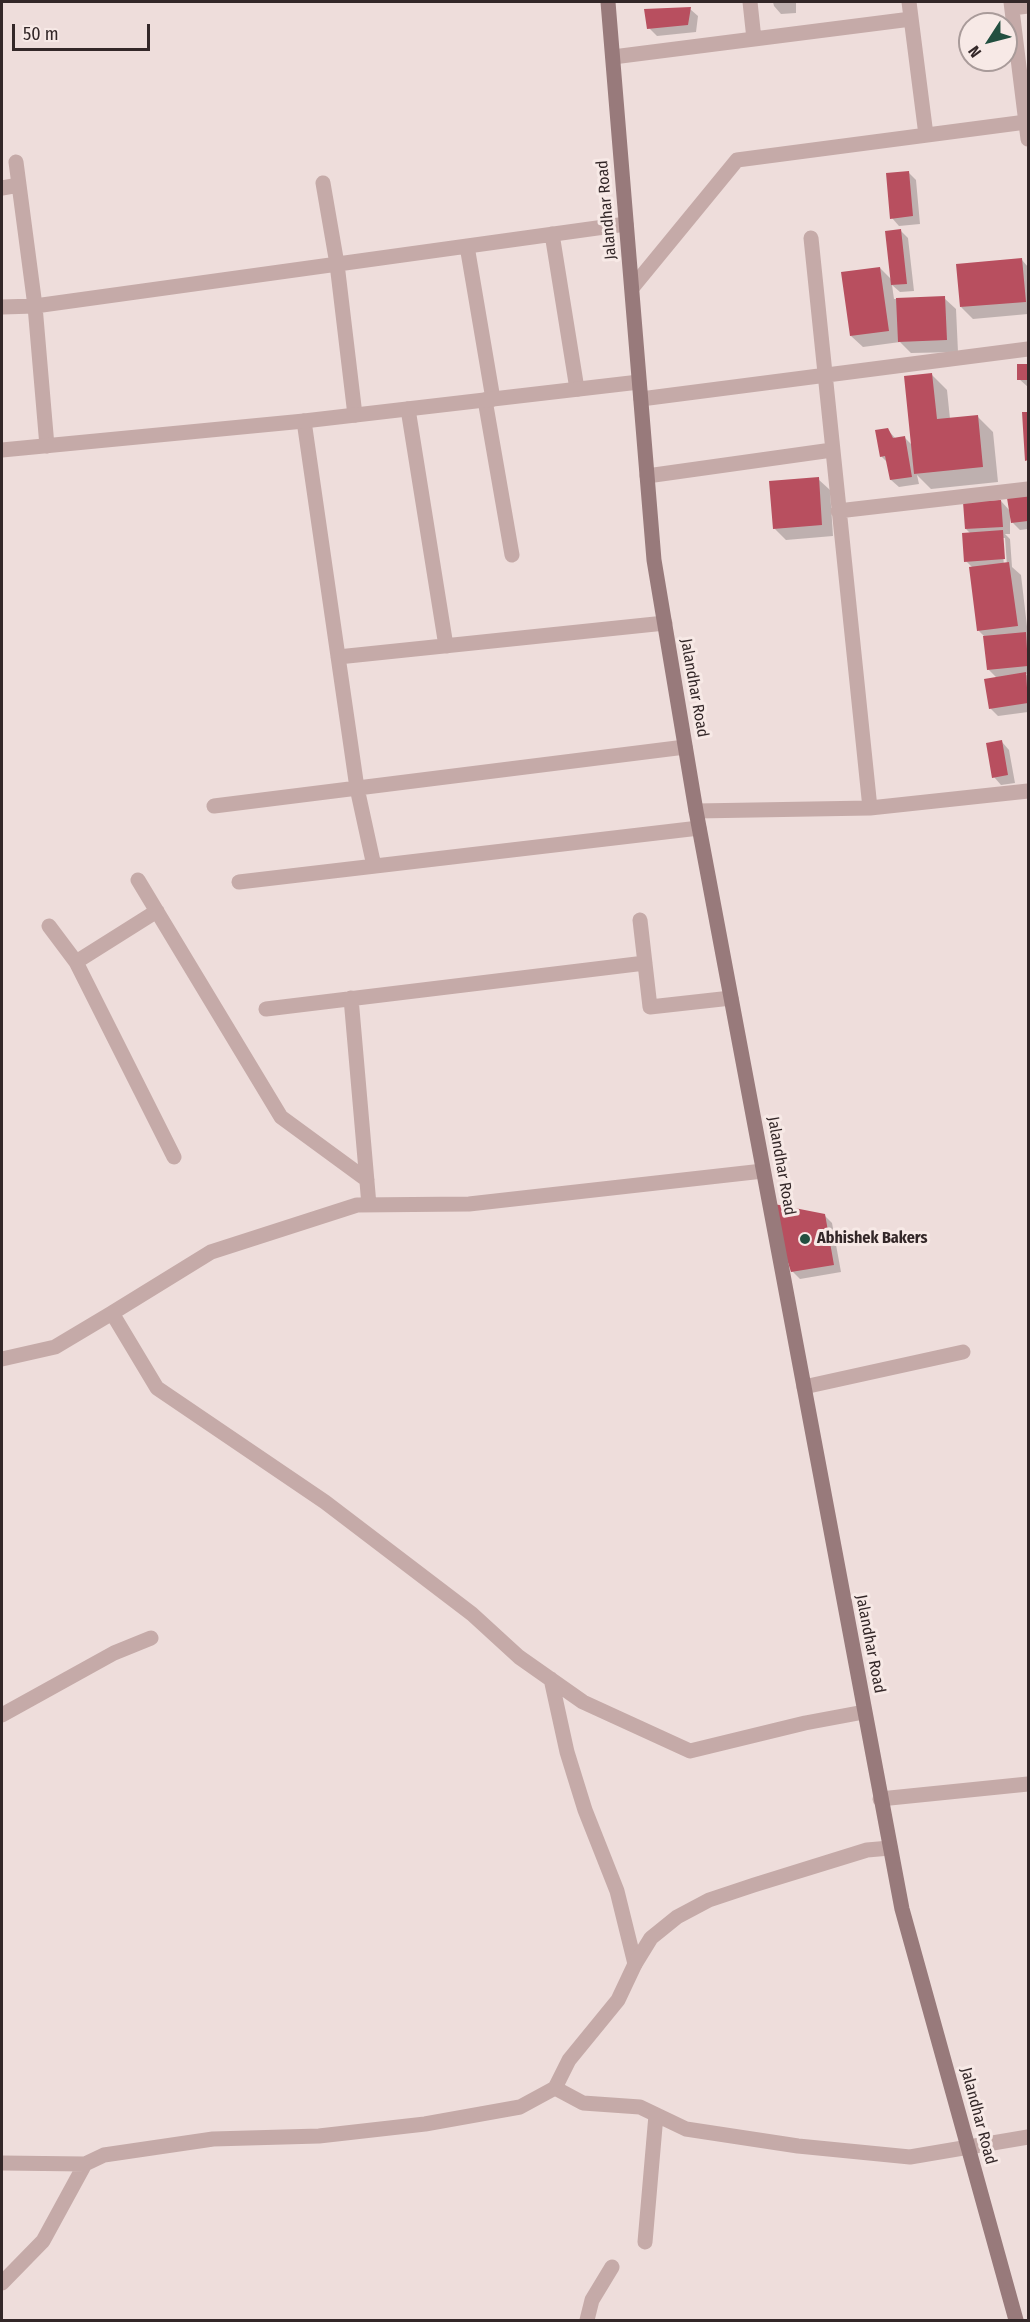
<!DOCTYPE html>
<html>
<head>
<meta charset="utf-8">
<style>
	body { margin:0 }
	#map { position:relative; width:1030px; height:2322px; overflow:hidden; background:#eedddb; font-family:"Fira Sans Condensed",sans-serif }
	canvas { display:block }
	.frame { position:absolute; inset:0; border:3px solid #332728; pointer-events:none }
	.north { position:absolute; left:958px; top:12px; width:60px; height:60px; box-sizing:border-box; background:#f7e9e6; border:2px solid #a99b9a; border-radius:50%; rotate:234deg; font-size:16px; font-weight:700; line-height:24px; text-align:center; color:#332728 }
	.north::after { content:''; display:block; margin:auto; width:21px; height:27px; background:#224f40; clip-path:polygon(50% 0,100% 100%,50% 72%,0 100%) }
	.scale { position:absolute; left:12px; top:24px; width:138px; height:27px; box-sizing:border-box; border:3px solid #332728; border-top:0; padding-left:8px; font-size:18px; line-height:21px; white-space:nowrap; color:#332728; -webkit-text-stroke:4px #f7e9e6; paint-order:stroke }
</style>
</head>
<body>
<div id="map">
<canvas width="1030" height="2322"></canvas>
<div class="frame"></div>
<div class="north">N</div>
<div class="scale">50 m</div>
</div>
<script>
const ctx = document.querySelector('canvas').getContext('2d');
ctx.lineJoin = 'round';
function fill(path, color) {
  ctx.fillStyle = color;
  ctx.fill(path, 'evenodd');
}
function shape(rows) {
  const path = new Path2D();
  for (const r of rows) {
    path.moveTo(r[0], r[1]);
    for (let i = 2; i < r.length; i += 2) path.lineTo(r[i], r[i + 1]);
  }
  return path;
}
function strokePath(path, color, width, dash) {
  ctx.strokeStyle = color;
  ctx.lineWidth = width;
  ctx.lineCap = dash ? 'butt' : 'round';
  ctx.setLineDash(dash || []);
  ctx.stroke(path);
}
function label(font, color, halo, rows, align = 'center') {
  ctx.font = font + ' "Fira Sans Condensed",sans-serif';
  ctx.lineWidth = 6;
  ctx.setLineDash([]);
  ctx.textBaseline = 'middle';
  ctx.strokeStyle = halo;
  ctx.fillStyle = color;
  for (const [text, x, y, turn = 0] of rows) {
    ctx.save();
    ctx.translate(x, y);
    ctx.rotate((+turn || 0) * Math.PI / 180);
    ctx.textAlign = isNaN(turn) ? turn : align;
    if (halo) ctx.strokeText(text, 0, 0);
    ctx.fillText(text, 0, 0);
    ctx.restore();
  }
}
const shadow = shape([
	[773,2,796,2,796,13,781,14,774,6],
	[690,9,698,16,696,32,657,36,649,28],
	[908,172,916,180,920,224,899,226,892,218],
	[901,231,908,238,914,291,900,292,892,285,894,299,944,298,956,309,958,352,911,353,900,342,863,347,851,336,880,268,892,280],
	[1022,260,1028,267,1028,314,973,319,961,307],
	[1019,366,1028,366,1028,387,1019,379],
	[931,374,947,390,950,419,978,417,993,432,998,482,931,489,917,475,919,484,899,487,891,480,888,463,881,456,887,429,896,439,905,438,913,446],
	[1024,413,1028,413,1028,462,1027,460],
	[818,479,830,490,833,536,786,540,774,528],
	[1028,497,1028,529,1020,530,1013,523,1009,499],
	[1001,501,1010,511,1010,534,1005,534,1010,539,1012,567,1021,575,1028,635,1028,674,1026,674,1028,677,1028,712,998,716,990,708,997,678,988,669,985,637,979,631,973,568,966,561,971,534,966,529],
	[1002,538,1005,538,1007,566,1004,567],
	[1002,742,1009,750,1015,783,1001,785,994,777],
	[824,1215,832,1223,841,1272,800,1279,792,1271]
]);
const building = shape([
	[691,7,688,25,647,29,644,9],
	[909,171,913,216,890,219,886,173],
	[901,229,907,284,891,285,885,231],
	[1022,258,1026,302,960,307,956,264],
	[880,267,889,331,850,336,841,272],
	[945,296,947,340,898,342,896,298],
	[1017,364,1028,364,1028,380,1017,380],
	[932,373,937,419,978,415,983,467,914,474,904,376],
	[1022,412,1028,412,1028,460,1025,461],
	[888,428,893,438,905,436,912,477,890,480,885,456,880,457,875,430],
	[819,477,822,525,773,529,769,481],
	[1028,495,1028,521,1011,523,1007,498],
	[1001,500,1003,527,965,529,963,502],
	[1003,530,1005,559,964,562,962,533],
	[1009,562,1018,626,977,631,969,567],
	[1026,632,1028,666,987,670,983,636],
	[1026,672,1028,703,989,709,984,679],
	[1002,740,1008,775,992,778,986,743],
	[769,1203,825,1214,834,1265,791,1272]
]);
const minor = shape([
	[750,2,754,39],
	[909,2,926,135],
	[1011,2,1028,139],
	[1012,8,1028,6],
	[613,57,911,19],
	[16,162,35,306,47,446],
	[323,183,337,264,355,415],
	[2,188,19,185],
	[552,234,577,389],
	[811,238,870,808],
	[467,246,493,399],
	[632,288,737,160,1026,122],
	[2,307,35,306,626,224],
	[641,399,1028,349],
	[485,400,512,555],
	[408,409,446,646],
	[304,421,357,788,374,866],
	[647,476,832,450],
	[838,511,1028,489],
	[338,657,665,623],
	[214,806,685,747],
	[696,811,870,808,1028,791],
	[138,880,281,1117,367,1180],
	[239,882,699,828],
	[640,920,650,1007,731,998],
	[49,926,76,962,174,1157],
	[76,962,157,911],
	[351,998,369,1205],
	[266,1009,645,963],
	[763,1171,469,1204,357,1205,211,1252,112,1313,157,1388,325,1502,472,1614,519,1657,583,1702,690,1751,805,1723,864,1712],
	[2,1359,55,1347,112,1313],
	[804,1387,963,1352],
	[551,1679,567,1752,585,1810,617,1891,635,1964],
	[2,1715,114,1653,151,1638],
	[555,2088,583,2103,640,2107,686,2129,798,2146,910,2157,1028,2137],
	[645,2242,656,2115],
	[587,2320,592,2300,612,2267]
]);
const tertiary = shape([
	[2,450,304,421,639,382],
	[880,1799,1028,1784],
	[2,2163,85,2164],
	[2,2283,43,2241,85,2164,104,2155,213,2139,319,2136,425,2124,520,2107,555,2088,569,2060,618,2000,635,1964,651,1938,677,1917,709,1900,754,1885,867,1850,890,1848]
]);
const secondary = shape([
	[608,2,654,560,696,811,902,1909,1016,2320]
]);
const markers = [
	[805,1239,6,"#224f40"]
];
const streetNames = [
	["Jalandhar Road",607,210,-95],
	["Jalandhar Road",694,688,80],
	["Jalandhar Road",781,1166,80],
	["Jalandhar Road",870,1644,79],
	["Jalandhar Road",978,2116,75]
];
const poiNames = [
	["Abhishek Bakers",817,1239]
];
fill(shadow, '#0003');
fill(building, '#b84f5f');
strokePath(minor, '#c5aaa8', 15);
strokePath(tertiary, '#c5aaa8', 15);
strokePath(secondary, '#987a7b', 15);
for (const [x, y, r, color] of markers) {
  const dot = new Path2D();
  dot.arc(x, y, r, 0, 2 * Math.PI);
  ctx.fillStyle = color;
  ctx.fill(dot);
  strokePath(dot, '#f7e9e6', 2);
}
label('16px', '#332728', '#f7e9e6', streetNames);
label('bold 16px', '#332728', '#f7e9e6', poiNames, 'left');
</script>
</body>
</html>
